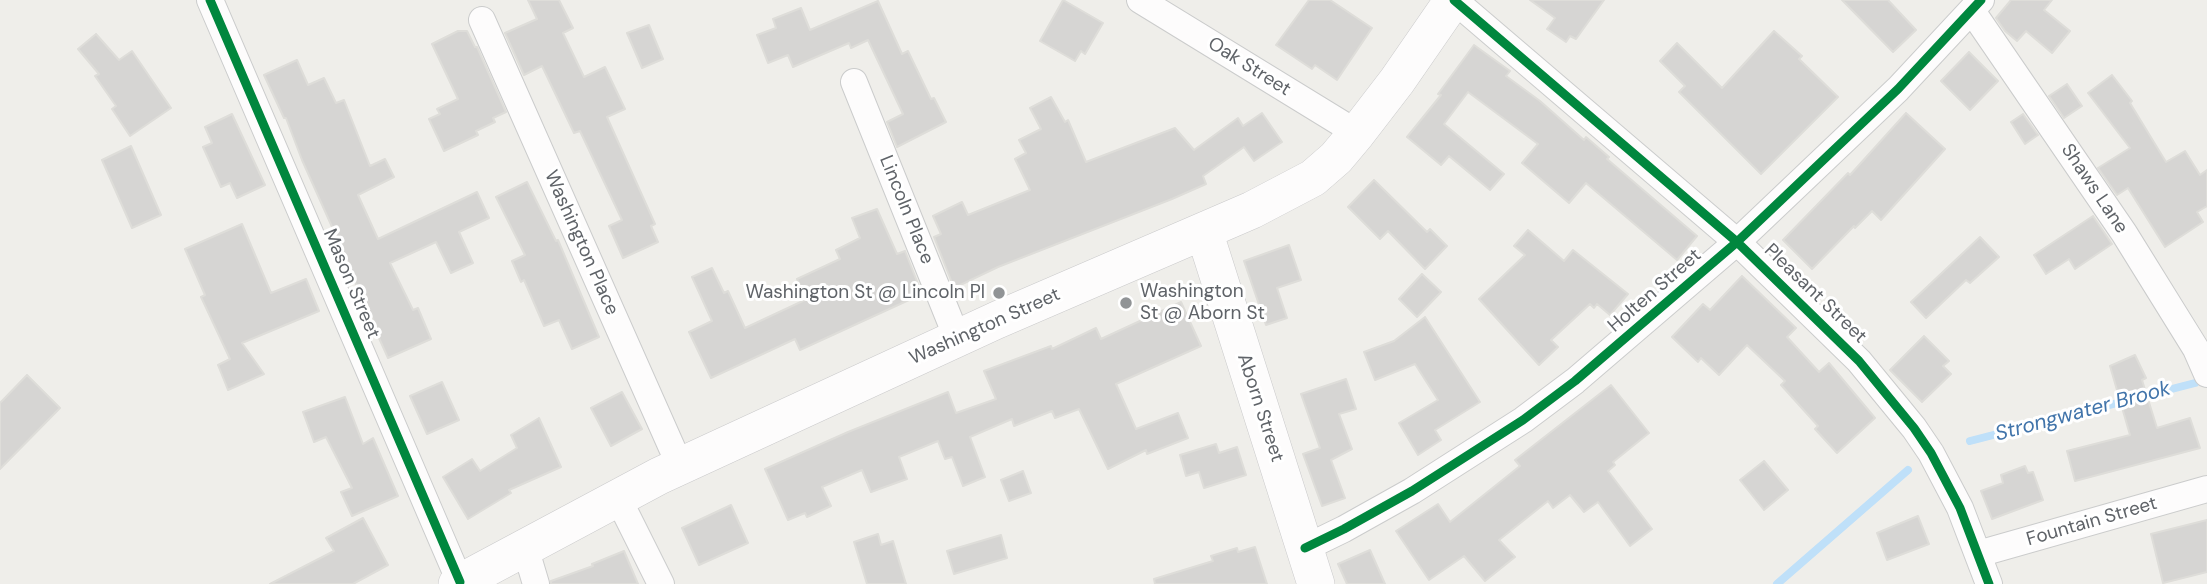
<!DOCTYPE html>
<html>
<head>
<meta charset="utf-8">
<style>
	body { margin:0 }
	canvas { display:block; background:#efeeea }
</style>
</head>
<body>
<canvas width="2207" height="584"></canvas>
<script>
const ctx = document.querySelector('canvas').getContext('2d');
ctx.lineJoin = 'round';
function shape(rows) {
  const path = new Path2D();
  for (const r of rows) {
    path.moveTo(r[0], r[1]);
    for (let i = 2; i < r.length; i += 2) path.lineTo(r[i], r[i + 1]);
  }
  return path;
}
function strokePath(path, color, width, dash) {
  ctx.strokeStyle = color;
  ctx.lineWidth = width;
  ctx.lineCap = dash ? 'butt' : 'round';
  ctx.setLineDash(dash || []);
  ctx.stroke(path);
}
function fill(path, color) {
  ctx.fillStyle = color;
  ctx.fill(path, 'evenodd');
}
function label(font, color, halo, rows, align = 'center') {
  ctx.font = font + ' "DM Sans",sans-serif';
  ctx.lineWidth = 6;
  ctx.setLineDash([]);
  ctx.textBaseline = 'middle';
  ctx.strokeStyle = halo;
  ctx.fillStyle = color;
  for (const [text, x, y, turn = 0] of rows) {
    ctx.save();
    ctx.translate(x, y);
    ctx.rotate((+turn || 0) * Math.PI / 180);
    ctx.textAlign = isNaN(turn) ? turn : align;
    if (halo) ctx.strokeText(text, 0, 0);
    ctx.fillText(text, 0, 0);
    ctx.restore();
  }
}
const stream = shape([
	[1970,441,2195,383],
	[1777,584,1908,470]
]);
const building = shape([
	[528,0,559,0,573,28,563,33,584,77,605,67,625,109,607,117,655,224,651,226,658,242,623,258,609,226,622,220,580,131,574,133,542,66,524,75,505,33,537,19,528,0],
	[1063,0,1103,23,1085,54,1081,51,1075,61,1040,41,1063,0],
	[1309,0,1330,0,1372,28,1337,80,1315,65,1312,69,1276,45,1309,0],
	[1530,0,1604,0,1576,39,1570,36,1566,42,1547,29,1555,18,1530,0],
	[1842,0,1888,0,1916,30,1893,52,1842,0],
	[2011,0,2052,0,2044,10,2070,31,2052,53,2026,31,2017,41,2005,31,1996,18,2011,0],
	[878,1,902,54,908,51,931,99,934,98,946,122,897,147,887,122,903,114,868,40,851,48,849,43,793,67,788,55,768,63,757,35,776,28,773,19,801,8,810,30,878,1],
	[649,25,663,59,642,68,627,33,649,25],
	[458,31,467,31,475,47,477,47,506,112,493,118,495,122,476,131,478,135,444,151,429,119,440,114,437,109,458,99,432,44,458,31],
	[1774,31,1802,56,1799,59,1838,97,1761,174,1679,92,1685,86,1660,61,1677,43,1722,88,1774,31],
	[96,34,119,60,132,51,171,108,130,136,112,109,116,106,95,76,99,74,78,49,96,34],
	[1474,45,1510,71,1506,76,1540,101,1584,140,1586,137,1609,157,1607,159,1697,236,1677,260,1586,183,1569,203,1522,163,1538,144,1468,92,1444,124,1504,174,1490,190,1449,156,1441,165,1407,137,1441,95,1438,94,1474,45],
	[1969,52,1998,81,1970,110,1941,81,1969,52],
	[297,60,308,85,324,78,336,103,344,100,370,166,385,159,394,177,358,195,378,239,477,192,489,218,459,232,473,263,451,273,436,242,390,263,413,310,418,308,431,339,388,358,374,327,376,326,348,268,350,267,302,160,286,118,284,118,264,75,297,60],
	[2112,75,2132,101,2130,103,2166,162,2185,151,2200,175,2207,170,2207,206,2197,212,2203,222,2165,247,2128,188,2117,195,2098,168,2130,148,2088,93,2112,75],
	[2067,84,2082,106,2064,118,2049,96,2067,84],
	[1051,97,1065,122,1068,120,1086,162,1175,128,1194,150,1238,118,1243,126,1262,113,1282,142,1254,161,1244,147,1203,176,1206,184,1172,199,998,267,954,288,934,237,941,234,933,216,962,202,968,215,1030,190,1015,159,1026,153,1019,140,1041,129,1030,108,1051,97],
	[1906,113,1945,149,1881,220,1872,211,1855,228,1854,226,1812,269,1783,240,1848,173,1850,175,1906,113],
	[232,114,265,185,237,198,230,183,221,187,203,147,212,143,205,127,232,114],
	[2023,114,2038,135,2025,144,2011,122,2023,114],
	[131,146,161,215,132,228,102,160,131,146],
	[1374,180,1427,232,1430,229,1447,246,1425,269,1388,231,1380,239,1348,207,1374,180],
	[527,182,556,241,558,240,599,337,572,349,559,320,544,326,524,280,521,282,512,261,525,255,496,197,527,182],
	[877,209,897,254,905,251,922,294,800,350,795,339,711,378,689,332,712,321,692,277,712,268,724,293,728,291,745,328,807,299,797,279,840,259,836,250,860,238,852,218,877,209],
	[2093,216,2112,244,2075,269,2069,259,2046,274,2034,255,2093,216],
	[242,224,271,293,306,279,319,311,242,343,264,374,228,390,218,365,230,359,201,297,205,295,185,249,242,224],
	[1528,230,1564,261,1573,250,1628,294,1610,315,1597,304,1594,308,1590,304,1551,340,1558,347,1539,365,1479,299,1525,255,1514,246,1528,230],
	[1980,237,1999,257,1970,283,1966,280,1926,318,1911,302,1980,237],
	[1289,245,1301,280,1277,288,1287,318,1266,325,1244,261,1289,245],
	[1422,274,1441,292,1417,317,1399,299,1422,274],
	[1742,276,1796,328,1787,337,1819,372,1829,363,1875,418,1837,453,1815,429,1818,426,1781,385,1785,381,1747,345,1719,375,1701,358,1698,362,1672,337,1703,304,1710,310,1742,276],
	[1181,302,1201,346,1116,384,1136,429,1178,413,1188,438,1147,454,1146,450,1108,469,1079,409,1055,418,1052,411,1014,426,1012,419,970,437,985,477,963,486,952,457,945,459,938,441,899,457,907,479,871,492,862,470,822,487,831,506,807,517,805,513,788,520,765,469,848,432,948,392,956,413,996,399,984,371,1051,346,1052,349,1096,328,1101,339,1181,302],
	[1425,317,1480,402,1435,430,1441,440,1418,455,1399,423,1438,400,1415,364,1375,380,1364,352,1394,341,1425,317],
	[1924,336,1949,361,1943,366,1951,374,1922,402,1890,370,1924,336],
	[2135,355,2146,378,2142,380,2157,428,2190,418,2200,448,2075,481,2067,451,2130,435,2110,366,2135,355],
	[27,375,60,408,0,469,0,403,27,375],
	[1346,379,1356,409,1339,414,1352,449,1331,460,1345,498,1322,506,1303,454,1320,448,1301,394,1346,379],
	[442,382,459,420,427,434,410,396,442,382],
	[1611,385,1649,433,1613,462,1615,465,1608,471,1652,529,1630,546,1598,502,1584,512,1570,495,1553,508,1548,501,1499,540,1515,557,1485,581,1464,556,1429,580,1396,531,1438,504,1450,522,1520,466,1515,460,1611,385],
	[622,392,642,429,611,446,591,408,622,392],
	[345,397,363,444,373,438,398,496,352,516,341,492,352,488,326,437,314,442,303,412,345,397],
	[539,418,561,467,509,490,511,493,468,519,443,477,472,459,480,471,517,448,511,435,539,418],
	[1216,444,1219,453,1237,447,1246,475,1204,488,1199,472,1186,476,1180,455,1216,444],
	[1764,461,1788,490,1764,510,1740,480,1764,461],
	[2025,466,2028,473,2033,472,2043,500,1992,519,1981,491,2003,483,2001,475,2025,466],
	[1023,471,1031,493,1009,501,1001,480,1023,471],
	[731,505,748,543,699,565,682,528,731,505],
	[1918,516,1929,544,1887,560,1877,533,1918,516],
	[363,518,388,565,353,584,270,584,334,551,326,538,363,518],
	[2207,520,2207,572,2163,583,2151,534,2207,520],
	[878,534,881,545,893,541,906,584,867,584,854,542,878,534],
	[1001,535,1007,558,954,574,947,551,1001,535],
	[1255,547,1267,584,1155,584,1154,579,1213,561,1211,556,1237,548,1238,552,1255,547],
	[1370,550,1385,584,1347,584,1338,564,1370,550],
	[624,551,638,584,551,584,551,581,593,566,592,564,624,551]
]);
const street = shape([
	[210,0,460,582],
	[1140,0,1357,133],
	[1454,0,1737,242,1859,361,1914,428,1931,453,1960,508,1989,584],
	[1972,11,2124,233,2196,349,2207,374],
	[482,20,680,466],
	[854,82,957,338],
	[617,496,661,584],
	[525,547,536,584],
	[1305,548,1344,529,1412,491,1523,420,1575,381,1737,242,1898,89,1981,0],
	[1978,554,2207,489]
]);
const secondary = shape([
	[1204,231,1316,584],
	[457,584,659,476,997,320,1252,210,1313,178,1336,158,1357,133,1397,81,1453,0]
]);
const cycleway = shape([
	[210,0,460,582],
	[1454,0,1737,242,1859,361,1914,428,1931,453,1960,508,1989,584],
	[1305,548,1344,529,1412,491,1523,420,1575,381,1737,242,1898,89,1981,0]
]);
const markers = [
	[999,293,7,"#919496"],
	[1126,303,7,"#919496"]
];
const streetNames = [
	["Oak Street",1249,67,32],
	["Shaws Lane",2094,189,56],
	["Lincoln Place",906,210,68],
	["Washington Place",581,243,66],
	["Mason Street",351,284,67],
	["Holten Street",1655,291,-41],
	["Pleasant Street",1815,294,44],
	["Washington Street",985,327,-24],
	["Aborn Street",1260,408,72],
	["Fountain Street",2092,522,-16]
];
const poiNames = [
	["Washington",1140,292],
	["St @ Aborn St",1140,314],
	["Washington St @ Lincoln Pl",985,293,"right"]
];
const waterNames = [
	["Strongwater Brook",2083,412,-15]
];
strokePath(stream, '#bfe0f9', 8);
fill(building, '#d6d5d3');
strokePath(building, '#deddd9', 2);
strokePath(street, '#cbcccc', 28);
strokePath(secondary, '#cacacb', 38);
strokePath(street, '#fdfcfc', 26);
strokePath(secondary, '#fdfcfc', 37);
strokePath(cycleway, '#00873e', 9);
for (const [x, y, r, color] of markers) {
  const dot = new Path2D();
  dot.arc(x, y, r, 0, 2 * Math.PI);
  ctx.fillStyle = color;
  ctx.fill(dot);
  strokePath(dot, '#fff', 2.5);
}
label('19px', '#5f6368', '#fff', streetNames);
label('19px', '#5f6368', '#fff', poiNames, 'left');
label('italic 21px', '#4174aa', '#fff', waterNames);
</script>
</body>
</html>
